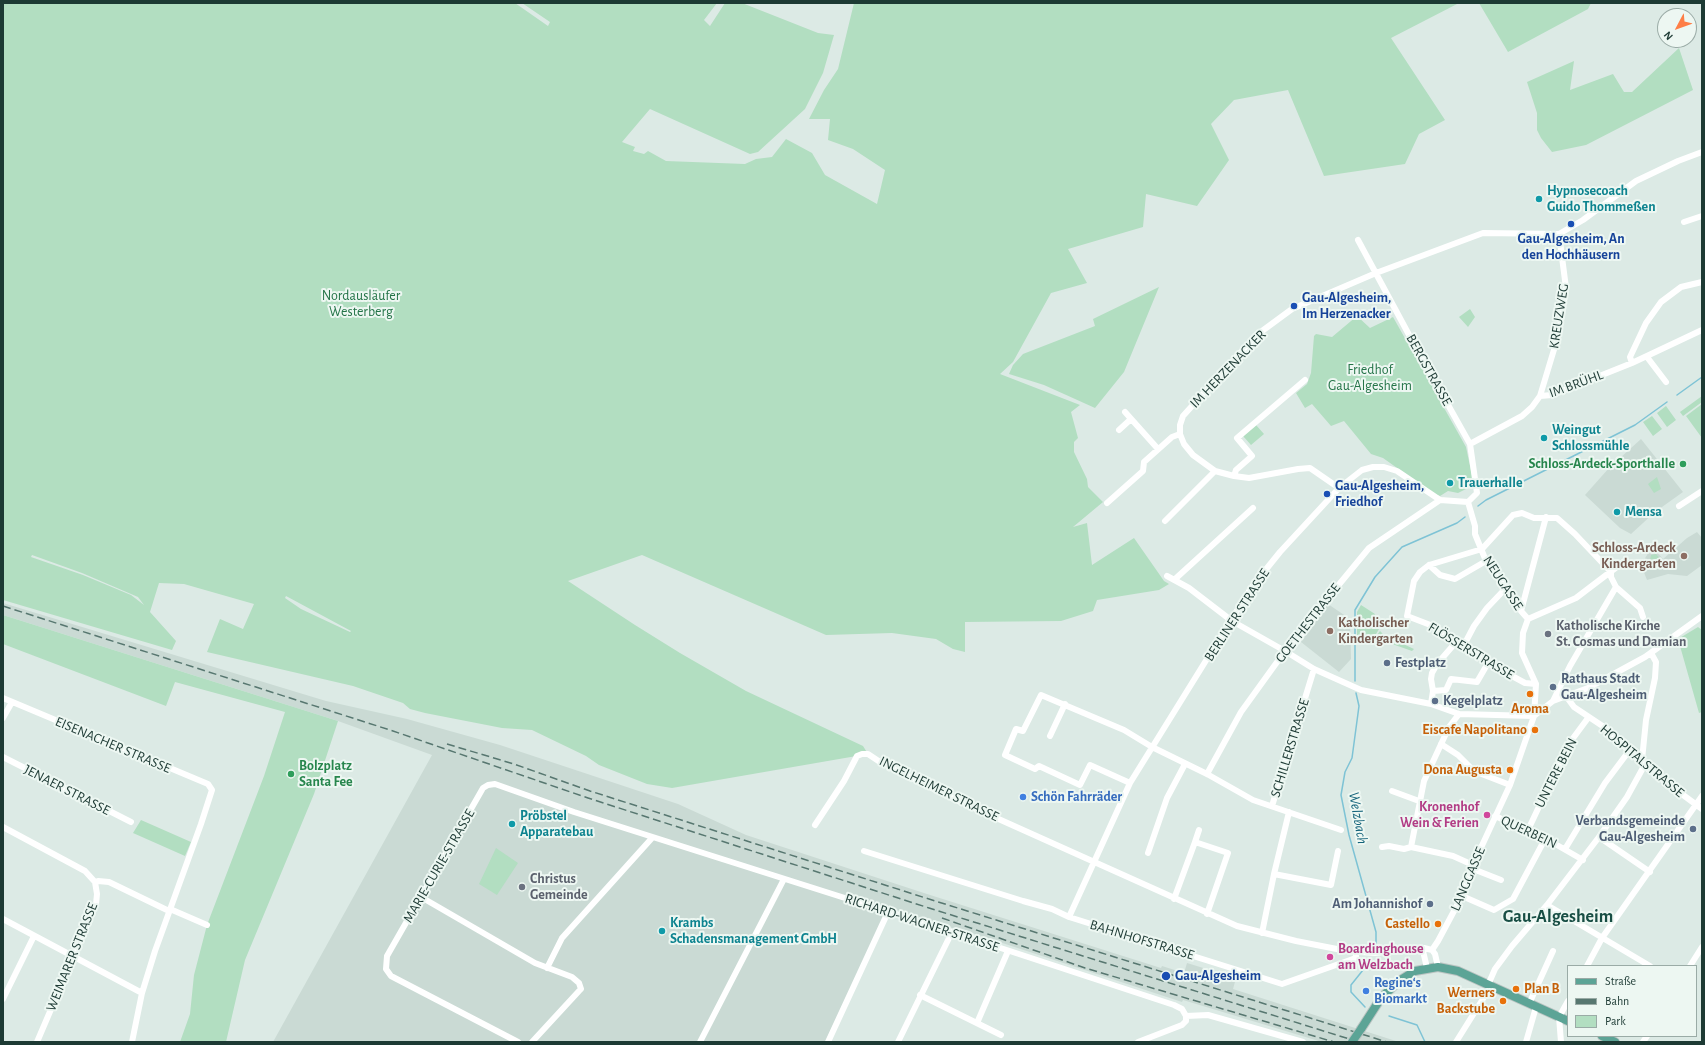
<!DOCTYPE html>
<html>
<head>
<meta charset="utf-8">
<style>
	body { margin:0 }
	#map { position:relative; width:1705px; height:1045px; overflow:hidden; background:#dceae5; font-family:"Alegreya Sans",sans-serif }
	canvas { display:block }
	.frame { position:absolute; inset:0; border:4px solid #1d3a34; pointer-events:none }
	.legend { position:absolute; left:1567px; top:965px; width:130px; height:72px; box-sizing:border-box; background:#edf7f2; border:1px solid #9aaba6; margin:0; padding:5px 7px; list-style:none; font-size:12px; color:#1d3a34 }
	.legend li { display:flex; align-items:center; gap:8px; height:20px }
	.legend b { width:20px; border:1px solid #9aaba6 }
	.north { position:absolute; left:1657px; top:8px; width:40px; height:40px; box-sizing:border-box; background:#edf7f2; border:1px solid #9aaba6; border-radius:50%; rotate:229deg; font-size:11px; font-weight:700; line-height:16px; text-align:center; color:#1d3a34 }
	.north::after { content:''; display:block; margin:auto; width:14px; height:18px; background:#fe7e46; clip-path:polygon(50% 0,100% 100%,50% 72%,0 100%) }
</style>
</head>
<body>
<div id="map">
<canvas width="1705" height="1045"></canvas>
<div class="frame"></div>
<ul class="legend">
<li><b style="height:5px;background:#5ca496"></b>Straße</li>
<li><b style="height:5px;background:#577770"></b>Bahn</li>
<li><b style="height:11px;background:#b2dec1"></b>Park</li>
</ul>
<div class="north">N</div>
</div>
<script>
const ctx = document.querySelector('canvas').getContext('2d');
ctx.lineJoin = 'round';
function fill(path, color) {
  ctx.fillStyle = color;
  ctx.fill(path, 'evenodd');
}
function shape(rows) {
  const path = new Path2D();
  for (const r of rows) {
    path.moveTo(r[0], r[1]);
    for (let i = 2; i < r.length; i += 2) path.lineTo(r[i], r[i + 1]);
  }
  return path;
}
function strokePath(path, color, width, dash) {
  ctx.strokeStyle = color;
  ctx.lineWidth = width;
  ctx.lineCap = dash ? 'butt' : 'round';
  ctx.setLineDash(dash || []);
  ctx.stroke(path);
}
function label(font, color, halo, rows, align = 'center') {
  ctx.font = font + ' "Alegreya Sans",sans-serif';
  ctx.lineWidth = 4;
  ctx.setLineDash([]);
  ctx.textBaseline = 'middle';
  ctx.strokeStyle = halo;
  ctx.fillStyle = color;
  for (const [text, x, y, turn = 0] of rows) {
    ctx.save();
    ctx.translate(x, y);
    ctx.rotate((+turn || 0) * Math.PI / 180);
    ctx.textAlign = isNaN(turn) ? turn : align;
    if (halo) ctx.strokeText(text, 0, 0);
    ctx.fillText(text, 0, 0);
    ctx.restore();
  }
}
const built = shape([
	[1641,439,1683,492,1655,512,1631,534,1620,528,1585,495,1609,468],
	[1697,532,1702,538,1702,565,1687,576,1668,574,1647,580,1643,570,1644,560,1650,550,1657,552,1663,559,1687,538],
	[3,603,326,701,407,719,500,745,678,804,746,835,927,894,1161,968,1162,966,1184,973,1187,963,1236,978,1233,989,1399,1042,1322,1042,1183,1000,1182,1002,975,934,945,926,888,908,825,1042,273,1042,432,755,338,721,3,615],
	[1328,604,1350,619,1351,659,1339,672,1301,642]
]);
const green = shape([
	[3,3,515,3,548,26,550,22,522,3,717,3,704,20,710,26,725,3,742,3,818,33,834,35,823,73,805,109,758,152,750,154,650,109,622,142,635,147,633,151,644,154,648,151,666,161,745,164,756,159,772,157,786,139,812,153,825,175,877,204,885,170,853,149,828,140,830,119,809,119,824,90,838,69,854,3,1459,3,1391,38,1445,120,1419,134,1405,164,1324,176,1288,90,1234,100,1211,124,1229,160,1197,206,1146,194,1143,227,1068,249,1087,283,1051,293,1013,362,1000,374,1080,405,1071,412,1078,438,1074,442,1074,452,1087,479,1088,487,1103,502,1073,527,1087,523,1092,565,1134,538,1164,581,1169,584,1159,590,1097,600,1093,611,1061,621,965,622,965,652,953,649,936,639,892,633,826,635,642,555,568,581,635,625,680,653,746,691,863,746,868,754,672,788,647,784,599,765,586,756,532,730,502,728,425,713,410,709,403,703,353,686,207,652,220,619,243,629,254,604,184,584,159,583,150,612,176,641,172,650,3,600],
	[32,555,82,573,138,597,144,605,131,595,83,575,31,557],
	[286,596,351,631,350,632,301,609,285,598],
	[1479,3,1591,3,1588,9,1508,52],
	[1679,48,1693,90,1586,145,1552,152,1541,138,1537,130,1537,113,1527,82,1574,61,1570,90,1613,74,1624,92,1632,92],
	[1159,287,1124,372,1095,408,1044,385,1009,374,1013,365,1023,354,1095,326,1093,319],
	[1470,309,1475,317,1468,327,1459,317],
	[1357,316,1370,328,1393,317,1466,447,1474,485,1458,493,1448,491,1440,496,1434,494,1383,458,1371,454,1344,421,1331,426,1312,404,1305,408,1296,393,1307,384,1311,373,1314,336,1316,334,1332,337],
	[1702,396,1702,402,1683,416,1680,412],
	[1702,404,1702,438,1686,416],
	[1666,406,1676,420,1667,427,1657,413],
	[1652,416,1662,429,1653,436,1643,422],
	[1256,425,1264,434,1251,445,1243,436],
	[1657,477,1661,489,1654,493,1648,484],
	[1656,554,1662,561,1661,568,1655,567,1650,560,1651,555],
	[1361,605,1375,614,1379,629,1372,641,1360,636,1357,638,1357,612],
	[3,615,338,721,314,794,245,960,226,1042,180,1042,190,1014,194,975,207,925,264,776,285,712,175,682,166,706,3,644],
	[1698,627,1702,630,1702,712,1699,713,1678,639],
	[1380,631,1384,635,1414,649,1412,651,1375,638],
	[141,820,191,842,185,856,133,833],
	[496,848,518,863,497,895,479,884]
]);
const stream = shape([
	[1677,395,1702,377],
	[1478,506,1486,500,1635,425,1667,402],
	[1355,681,1355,610,1375,577,1402,547,1457,523,1465,517],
	[1356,693,1359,706,1352,758,1345,772,1341,795,1349,835,1376,932,1376,947],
	[1365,1007,1351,992,1351,985,1371,960],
	[1389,1016,1417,1025,1425,1042]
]);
const minor = shape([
	[1684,222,1702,216],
	[1559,234,1583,220,1636,181,1678,161,1702,152],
	[1358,240,1415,346,1470,444,1477,493,1468,502],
	[1647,357,1666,382],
	[1632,363,1630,357,1646,323,1661,302,1681,287,1702,282],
	[1540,396,1552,395,1632,363,1702,330],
	[1125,412,1158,449],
	[1119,430,1131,419],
	[1470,444,1522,416,1532,407,1540,396,1559,333,1566,288,1559,234],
	[1234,476,1236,470,1252,456,1237,438,1305,380],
	[1339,488,1310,468,1298,469,1249,478,1234,476,1215,471,1193,455,1184,444,1180,434,1180,425,1183,416,1238,355,1258,334,1292,309,1376,273,1483,233,1559,234],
	[1468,502,1475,526,1475,534,1486,561,1521,611,1528,619],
	[1107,503,1143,471,1144,462,1172,437,1180,434],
	[1679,506,1702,491],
	[1165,521,1215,471],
	[1429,565,1440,575,1455,579,1486,561],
	[1167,576,1189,588,1232,621,1285,651,1314,669,1361,690,1431,704,1459,714,1534,716],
	[1174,580,1253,508],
	[1616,587,1640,608,1643,617],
	[1521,611,1546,517],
	[1528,619,1576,598,1626,560],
	[1464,645,1474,626,1487,608,1505,589],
	[1536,684,1525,683,1488,663,1464,645,1433,626,1407,616,1414,581,1420,572,1429,565,1482,549,1513,515,1522,513,1534,518,1557,518,1575,534,1611,572],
	[1433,691,1446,690,1451,679,1477,682,1488,663],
	[1566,696,1574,707,1607,729,1644,766,1702,809],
	[3,698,208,784,212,790,201,824,155,951,142,993,132,1042],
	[1553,701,1570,666,1616,587,1611,577,1611,572],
	[1431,704,1433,691,1431,679,1432,673,1437,664,1457,641],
	[1534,716,1553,701,1588,688,1645,657,1702,616],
	[3,718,12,702],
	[1050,736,1065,704],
	[1441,744,1458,755,1474,771,1510,785],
	[3,757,131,822],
	[1207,774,1241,712,1285,651,1292,648,1332,593,1369,548,1440,500],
	[1130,783,1090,765,1080,785,1039,766,1035,769,1005,755,1016,729,1023,731,1041,695,1124,730,1152,747,1207,774,1253,800,1341,830],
	[1392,791,1419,801],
	[1272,806,1314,669],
	[1495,816,1543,837,1583,860],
	[815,825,844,781,857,756,862,754,868,754,880,762,954,799,1237,926,1296,941,1347,951,1375,953,1424,948,1432,950,1435,954,1438,967],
	[3,827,85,871,95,882,97,894,96,904,37,1042],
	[1199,830,1195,842,1228,853,1207,914],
	[1528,830,1568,745,1588,718],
	[1599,837,1650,872],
	[1382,847,1389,846,1404,849,1411,847,1453,856,1473,865],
	[1411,847,1424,781,1449,727,1459,714],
	[1565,849,1605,783,1629,751],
	[864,851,1023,901,1052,909,1069,917,1282,984,1353,959,1356,957,1356,952],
	[1148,853,1167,798,1185,764],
	[1473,869,1501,880],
	[1274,874,1331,885,1338,851],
	[95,882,98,881,109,882,169,911],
	[1462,896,1494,910,1513,899,1545,839],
	[421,897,535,963,572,977,579,983,581,989,579,991,532,1042],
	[1174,899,1195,842],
	[1547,905,1650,966],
	[170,909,207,925],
	[1069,917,1130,783,1251,588,1280,552,1339,488,1362,470,1373,467,1384,467,1397,471,1440,500,1468,502],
	[3,919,142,993],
	[1262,933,1274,874,1289,812],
	[1418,948,1423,951,1427,968],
	[1432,950,1438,941,1462,896,1473,865,1510,785,1534,716,1536,684,1522,653,1523,633,1528,619],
	[1587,966,1602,938,1702,796],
	[1690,966,1702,947],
	[547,968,562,938,652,838],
	[1488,985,1495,969,1512,946,1547,905,1599,837,1627,797,1644,766,1642,760,1646,720,1655,678,1656,662,1651,653],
	[920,995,1001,1035],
	[3,999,34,936],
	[1529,1004,1553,951],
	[1186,1016,1208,1015,1303,1042],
	[977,1023,1008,951],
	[518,1042,391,976,386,969,387,956,483,788,488,785,495,784,574,812,952,932,1174,1005,1182,1009,1186,1016],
	[700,1042,784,879],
	[828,1042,888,912],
	[898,1042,952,932],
	[1138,1042,1182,1025,1186,1021,1186,1016],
	[1456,1042,1491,986],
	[1526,1042,1536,1007],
	[1561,1042,1559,1017,1568,1001],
	[1643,1042,1647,1036]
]);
const major = shape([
	[1361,1029,1381,998,1399,981,1415,971,1438,967,1458,971,1568,1021],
	[1602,1036,1615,1042]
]);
const rail = shape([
	[3,606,393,731,588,798,929,908,1359,1042],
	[447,744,514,764,590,791,932,900,1387,1042],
	[942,918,1085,968,1334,1042]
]);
const majorBridge = shape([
	[1352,1042,1361,1029]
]);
const markers = [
	[1539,199,4,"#0f9aa8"],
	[1571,224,4,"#1a4fb4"],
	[1294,306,4,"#1a4fb4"],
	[1544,438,4,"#0f9aa8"],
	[1683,464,4,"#2e9e5b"],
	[1450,483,4,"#0f9aa8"],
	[1327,494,4,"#1a4fb4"],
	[1617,512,4,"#0f9aa8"],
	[1684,556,4,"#8d6e63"],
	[1330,631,4,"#8d6e63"],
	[1548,634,4,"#6b7280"],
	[1387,663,4,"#5c6f8a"],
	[1553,687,4,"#5c6f8a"],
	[1530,694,4,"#e8710a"],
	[1435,701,4,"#5c6f8a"],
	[1535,730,4,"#e8710a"],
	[1510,770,4,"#e8710a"],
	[291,774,4,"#2e9e5b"],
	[1023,797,4,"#3f7fe0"],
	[1487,815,4,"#d1479c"],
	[512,824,4,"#0f9aa8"],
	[1693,829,4,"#5c6f8a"],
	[522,887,4,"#6b7280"],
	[1430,904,4,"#5c6f8a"],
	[1438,924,4,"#e8710a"],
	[662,931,4,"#0f9aa8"],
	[1330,957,4,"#d1479c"],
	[1166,976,5,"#1a4fb4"],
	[1516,989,4,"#e8710a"],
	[1366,991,4,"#3f7fe0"],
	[1503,1001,4,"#e8710a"]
];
const cultureNames = [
	["Hypnosecoach",1547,191],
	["Guido Thommeßen",1547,207],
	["Weingut",1552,430],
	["Schlossmühle",1552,446],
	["Trauerhalle",1458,483],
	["Mensa",1625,512],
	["Pröbstel",520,816],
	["Apparatebau",520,832],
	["Krambs",670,923],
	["Schadensmanagement GmbH",670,939]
];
const transitNames = [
	["Gau-Algesheim, An",1571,239,"center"],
	["den Hochhäusern",1571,255,"center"],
	["Gau-Algesheim,",1302,298],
	["Im Herzenacker",1302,314],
	["Gau-Algesheim,",1335,486],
	["Friedhof",1335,502],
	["Gau-Algesheim",1175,976]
];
const parkNames = [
	["Nordausläufer",361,296],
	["Westerberg",361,312],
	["Friedhof",1370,370],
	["Gau-Algesheim",1370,386]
];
const streetNames = [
	["KREUZWEG",1559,316,-81],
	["IM HERZENACKER",1228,369,-46],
	["BERGSTRASSE",1429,370,61],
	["IM BRÜHL",1576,384,-20],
	["NEUGASSE",1503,583,57],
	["BERLINER STRASSE",1237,615,-57],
	["GOETHESTRASSE",1308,623,-52],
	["FLÖSSERSTRASSE",1471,651,31],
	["EISENACHER STRASSE",113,745,23],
	["SCHILLERSTRASSE",1290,748,-73],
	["HOSPITALSTRASSE",1642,761,40],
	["UNTERE BEIN",1556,773,-63],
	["INGELHEIMER STRASSE",939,789,26],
	["JENAER STRASSE",67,790,27],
	["QUERBEIN",1529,832,25],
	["MARIE-CURIE-STRASSE",439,866,-60],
	["LANGGASSE",1468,879,-67],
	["RICHARD-WAGNER-STRASSE",922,923,18],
	["BAHNHOFSTRASSE",1142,940,17],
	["WEIMARER STRASSE",72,957,-68]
];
const leisureNames = [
	["Schloss-Ardeck-Sporthalle",1675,464],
	["Bolzplatz",299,766,"left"],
	["Santa Fee",299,782,"left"]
];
const educationNames = [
	["Schloss-Ardeck",1676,548],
	["Kindergarten",1676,564],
	["Katholischer",1338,623,"left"],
	["Kindergarten",1338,639,"left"]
];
const worshipNames = [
	["Katholische Kirche",1556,626],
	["St. Cosmas und Damian",1556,642],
	["Christus",530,879],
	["Gemeinde",530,895]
];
const serviceNames = [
	["Festplatz",1395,663],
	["Rathaus Stadt",1561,679],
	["Gau-Algesheim",1561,695],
	["Kegelplatz",1443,701],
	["Verbandsgemeinde",1685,821,"right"],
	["Gau-Algesheim",1685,837,"right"],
	["Am Johannishof",1422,904,"right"]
];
const foodNames = [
	["Aroma",1530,709,"center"],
	["Eiscafe Napolitano",1527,730],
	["Dona Augusta",1502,770],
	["Castello",1430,924],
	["Plan B",1524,989,"left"],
	["Werners",1495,993],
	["Backstube",1495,1009]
];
const shopNames = [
	["Schön Fahrräder",1031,797],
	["Regine‘s",1374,983],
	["Biomarkt",1374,999]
];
const hotelNames = [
	["Kronenhof",1479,807],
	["Wein & Ferien",1479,823],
	["Boardinghouse",1338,949,"left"],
	["am Welzbach",1338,965,"left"]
];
const waterNames = [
	["Welzbach",1358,818,80]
];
const districtNames = [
	["Gau-Algesheim",1558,917]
];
fill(built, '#cadad4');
fill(green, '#b2dec1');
strokePath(stream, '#7ec3d5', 1.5);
strokePath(major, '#bbc4c2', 10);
strokePath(minor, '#fff', 6);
strokePath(major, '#5ca496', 8);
strokePath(rail, '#577770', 1.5, [8, 4]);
strokePath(majorBridge, '#bbc4c2', 10, []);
strokePath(majorBridge, '#5ca496', 8);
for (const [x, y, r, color] of markers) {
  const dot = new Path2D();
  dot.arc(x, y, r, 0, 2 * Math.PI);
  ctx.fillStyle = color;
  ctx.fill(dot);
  strokePath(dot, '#edf7f2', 1.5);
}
label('bold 14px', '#0d838f', '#edf7f2', cultureNames, 'left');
label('bold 14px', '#164399', '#edf7f2', transitNames, 'left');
label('14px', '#247448', '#edf7f2', parkNames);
label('14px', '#1d3a34', '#edf7f2', streetNames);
label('bold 14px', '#27864d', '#edf7f2', leisureNames, 'right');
label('bold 14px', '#785e54', '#edf7f2', educationNames, 'right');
label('bold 14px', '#5b616d', '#edf7f2', worshipNames, 'left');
label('bold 14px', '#4e5e75', '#edf7f2', serviceNames, 'left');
label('bold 14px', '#c56008', '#edf7f2', foodNames, 'right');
label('bold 14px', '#366cbe', '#edf7f2', shopNames, 'left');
label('bold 14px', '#b23c85', '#edf7f2', hotelNames, 'right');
label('italic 15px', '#13637a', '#edf7f2', waterNames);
label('bold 18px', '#184e44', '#edf7f2', districtNames);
</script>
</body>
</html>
